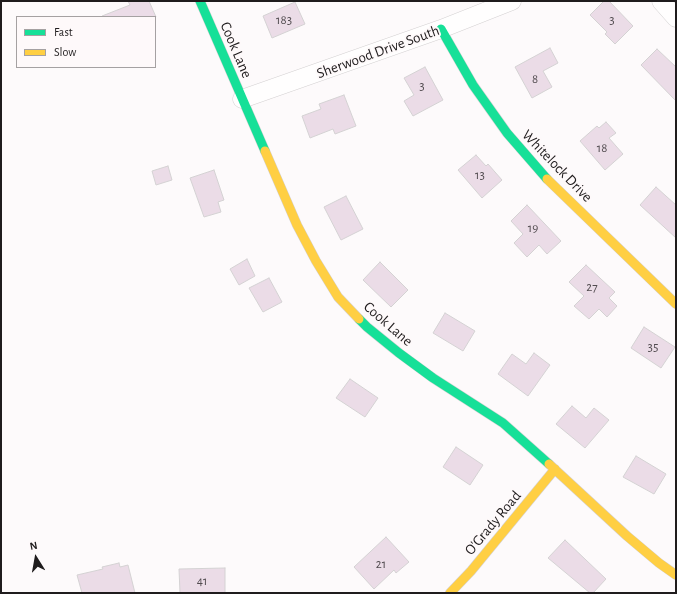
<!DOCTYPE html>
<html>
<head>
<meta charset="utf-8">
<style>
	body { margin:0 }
	#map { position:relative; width:677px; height:594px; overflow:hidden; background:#fdfafb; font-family:"Alegreya Sans",sans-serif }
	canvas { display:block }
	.frame { position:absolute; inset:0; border:2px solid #1f1c1d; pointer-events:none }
	.legend { position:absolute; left:16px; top:16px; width:140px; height:52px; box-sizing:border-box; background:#fef9fa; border:1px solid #a5a1a2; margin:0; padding:5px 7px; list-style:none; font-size:12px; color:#1f1c1d }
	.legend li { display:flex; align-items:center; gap:8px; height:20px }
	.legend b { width:20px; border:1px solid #a5a1a2 }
	.north { position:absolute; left:16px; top:538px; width:40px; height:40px; -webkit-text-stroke:3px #fef9fa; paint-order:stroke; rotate:349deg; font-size:11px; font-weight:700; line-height:16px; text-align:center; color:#1f1c1d }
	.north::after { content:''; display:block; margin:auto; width:14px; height:18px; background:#1f1c1d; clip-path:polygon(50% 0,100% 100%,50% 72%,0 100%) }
</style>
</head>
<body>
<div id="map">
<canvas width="677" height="594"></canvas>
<div class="frame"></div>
<ul class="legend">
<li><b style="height:5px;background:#16e098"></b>Fast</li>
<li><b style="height:5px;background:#ffcf43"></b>Slow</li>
</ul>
<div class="north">N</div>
</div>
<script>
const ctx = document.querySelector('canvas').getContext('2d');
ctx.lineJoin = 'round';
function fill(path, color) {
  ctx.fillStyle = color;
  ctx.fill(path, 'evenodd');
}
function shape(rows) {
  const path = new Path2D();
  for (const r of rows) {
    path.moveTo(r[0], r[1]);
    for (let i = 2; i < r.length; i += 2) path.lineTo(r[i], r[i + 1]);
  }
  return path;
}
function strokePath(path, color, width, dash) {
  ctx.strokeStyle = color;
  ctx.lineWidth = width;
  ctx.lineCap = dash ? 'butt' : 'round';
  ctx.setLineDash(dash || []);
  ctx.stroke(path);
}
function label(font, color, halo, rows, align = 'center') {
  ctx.font = font + ' "Alegreya Sans",sans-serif';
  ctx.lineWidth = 3.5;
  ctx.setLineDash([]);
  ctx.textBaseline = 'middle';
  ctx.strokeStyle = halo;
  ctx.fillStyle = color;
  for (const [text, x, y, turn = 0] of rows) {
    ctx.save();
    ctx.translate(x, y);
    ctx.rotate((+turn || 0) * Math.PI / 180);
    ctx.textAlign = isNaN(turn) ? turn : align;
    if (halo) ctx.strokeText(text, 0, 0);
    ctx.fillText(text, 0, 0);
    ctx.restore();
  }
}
const building = shape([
	[128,1,149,1,156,17,102,17,102,16,130,5,128,1],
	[604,1,609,1,633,26,615,44,605,34,607,32,590,15,604,1],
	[295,2,305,24,272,38,263,16,295,2],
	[550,48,558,63,543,71,552,87,532,98,515,67,550,48],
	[657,49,676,67,676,101,641,65,657,49],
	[425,67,443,100,413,116,404,101,414,95,404,78,425,67],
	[344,95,356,126,335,134,333,129,310,138,302,116,321,109,319,104,344,95],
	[606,122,616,133,609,138,623,154,605,170,580,141,597,126,599,128,606,122],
	[476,155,486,166,488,164,502,180,482,198,458,170,476,155],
	[168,166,172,180,156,185,152,171,168,166],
	[214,170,224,200,218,202,221,212,204,217,190,178,214,170],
	[656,187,676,205,676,238,640,205,656,187],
	[346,196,363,229,341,240,324,207,346,196],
	[527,205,561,241,547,254,539,245,527,257,514,243,523,234,511,221,527,205],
	[247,259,255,276,239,285,230,269,247,259],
	[380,262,408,290,391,307,363,280,380,262],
	[586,265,615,292,609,298,617,306,607,317,599,309,589,319,574,306,584,296,569,282,586,265],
	[269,278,282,302,263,312,249,288,269,278],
	[445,313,475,331,463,351,433,333,445,313],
	[644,327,675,347,661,368,631,348,644,327],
	[534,353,550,365,528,396,498,374,512,354,526,364,534,353],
	[350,379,378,398,365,417,336,398,350,379],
	[572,406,586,418,594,408,609,420,585,448,556,424,572,406],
	[456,447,483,465,470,485,443,467,456,447],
	[636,456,666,474,654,494,623,477,636,456],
	[386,537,409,562,396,573,394,570,374,589,354,567,386,537],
	[565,540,606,579,593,593,590,593,548,558,565,540],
	[119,563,120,567,128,565,135,593,82,593,77,575,103,569,102,567,119,563],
	[225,568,225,593,180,593,179,569,225,568]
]);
const street = shape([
	[661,1,676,18],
	[242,99,441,29,512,1]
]);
const fast = shape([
	[200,1,265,151],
	[441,29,473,85,507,133,547,179],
	[359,319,367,327,399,353,433,378,503,423,549,464]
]);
const slow = shape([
	[265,151,297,225,316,261,338,297,359,319],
	[547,179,676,304],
	[549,464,627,536,659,563,676,575],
	[450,593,471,571,555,469]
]);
const numberNames = [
	["183",284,20],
	["3",612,20],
	["8",535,79],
	["3",422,86],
	["18",602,148],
	["13",480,175],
	["19",533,228],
	["27",592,287],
	["35",653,347],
	["21",381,564],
	["41",202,581]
];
const streetNames = [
	["Cook Lane",236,50,67],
	["Sherwood Drive South",378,52,-20],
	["Whitelock Drive",557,166,46],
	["Cook Lane",388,324,41],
	["O'Grady Road",493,523,-50]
];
fill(building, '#ebdce7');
strokePath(building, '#d4d2d3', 1);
strokePath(street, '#d4d1d2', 19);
strokePath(fast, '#d4d1d2', 10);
strokePath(slow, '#d4d1d2', 10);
strokePath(street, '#fffefe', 18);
strokePath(fast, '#16e098', 9);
strokePath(slow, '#ffcf43', 9);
label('13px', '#524c50', null, numberNames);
label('15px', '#1f1c1d', '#fef9fa', streetNames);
</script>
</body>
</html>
